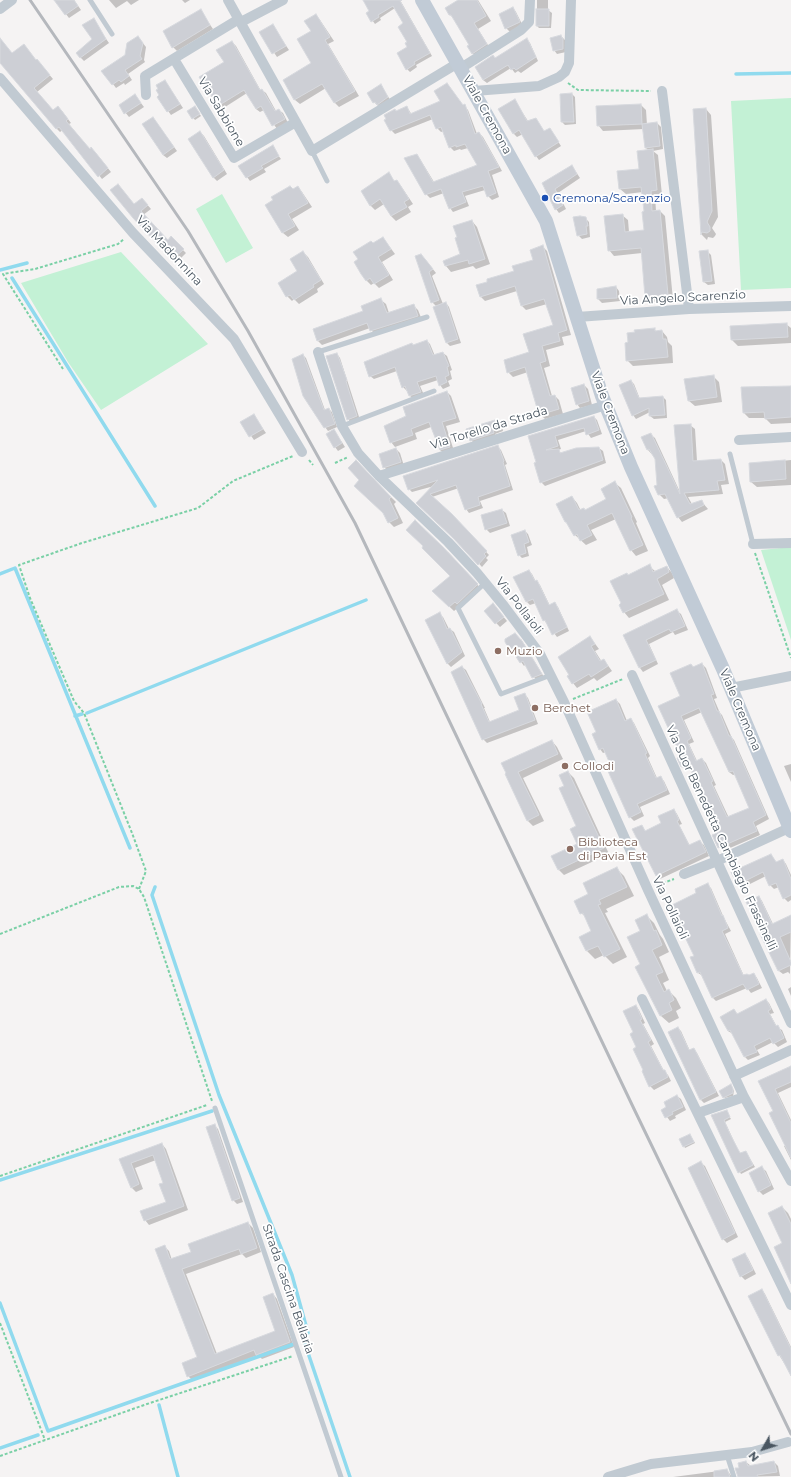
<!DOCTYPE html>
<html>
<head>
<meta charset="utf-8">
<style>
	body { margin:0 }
	#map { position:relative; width:791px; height:1477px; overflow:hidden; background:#f5f3f3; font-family:Montserrat,sans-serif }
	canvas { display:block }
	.north { position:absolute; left:743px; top:1429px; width:40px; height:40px; -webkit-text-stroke:3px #fff; paint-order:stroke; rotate:231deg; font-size:11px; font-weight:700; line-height:16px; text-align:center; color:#4a5661 }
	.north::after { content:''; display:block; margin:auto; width:14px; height:18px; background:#4a5661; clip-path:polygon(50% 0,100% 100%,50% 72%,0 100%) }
</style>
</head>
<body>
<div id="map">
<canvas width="791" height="1477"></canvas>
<div class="north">N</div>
</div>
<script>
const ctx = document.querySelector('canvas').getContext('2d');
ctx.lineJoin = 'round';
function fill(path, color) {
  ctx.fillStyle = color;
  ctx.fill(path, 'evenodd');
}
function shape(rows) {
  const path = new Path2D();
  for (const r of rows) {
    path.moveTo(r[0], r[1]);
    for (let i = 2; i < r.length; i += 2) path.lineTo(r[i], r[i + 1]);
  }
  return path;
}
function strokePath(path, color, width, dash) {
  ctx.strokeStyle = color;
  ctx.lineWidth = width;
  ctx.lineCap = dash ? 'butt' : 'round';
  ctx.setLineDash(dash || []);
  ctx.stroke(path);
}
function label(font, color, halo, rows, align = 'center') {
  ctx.font = font + ' Montserrat,sans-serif';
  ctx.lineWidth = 3.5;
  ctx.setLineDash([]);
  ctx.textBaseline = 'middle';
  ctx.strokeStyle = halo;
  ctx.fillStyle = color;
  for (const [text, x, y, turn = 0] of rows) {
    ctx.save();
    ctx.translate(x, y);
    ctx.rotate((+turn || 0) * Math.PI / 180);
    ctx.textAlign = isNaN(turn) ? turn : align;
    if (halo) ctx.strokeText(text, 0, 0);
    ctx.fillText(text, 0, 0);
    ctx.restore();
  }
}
const green = shape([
	[791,98,791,288,741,290,731,101],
	[222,194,253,248,226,263,196,209],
	[121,252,208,344,101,410,68,362,21,283],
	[791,547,791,640,761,550]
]);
const shadow = shape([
	[55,0,74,0,81,10,69,18],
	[109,0,139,0,131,5,127,1,116,8],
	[182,0,190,0,185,3],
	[364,0,400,0,432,56,416,65,417,67,410,72,407,69,409,42,404,24,395,8,380,18,381,20,375,24,367,13,370,12],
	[460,0,478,0,491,21,478,29,491,50,478,58,472,53,470,46,455,19,450,15],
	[537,0,548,0,548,10,552,13,551,28,539,28,537,26],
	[513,8,516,12,523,26,510,32,506,28],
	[200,10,213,29,177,51,173,47],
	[316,15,320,20,334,41,328,44,359,96,339,107,335,103,326,88,300,104,295,100,284,80,313,63,312,32],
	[93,20,109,43,84,61,80,57,93,39],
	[272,25,289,50,277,57,260,32],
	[561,36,567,42,566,52,557,54,554,50],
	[138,37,146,47,144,60,145,62,128,74,132,80,125,85,124,83,116,88,103,71,126,55],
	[0,39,12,54,37,60,53,79,37,92,53,111,62,111,71,123,69,124,90,150,95,152,111,172,102,179,63,130,60,132,57,129,0,61],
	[527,40,530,43,538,61,521,73,518,71,515,73,511,68,487,83,483,80,496,59],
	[232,42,236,46,261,91,262,90,266,93,276,111,279,110,283,113,288,123,277,129,264,110,260,112,256,109,247,93,222,109,219,105,225,62],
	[165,81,183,108,171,115,158,97,160,95],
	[381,86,391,101,378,106,374,102],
	[572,94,575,97,576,124,565,125,562,122],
	[135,95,144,107,129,117,120,106],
	[515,101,528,121,544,132,550,129,561,146,539,160,536,156,523,134,517,137,514,134,500,109],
	[641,105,646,110,647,125,657,123,661,127,663,149,653,151,658,155,662,195,655,196,656,211,660,211,665,216,673,300,652,302,646,297,642,253,614,256,609,250,622,215,628,220,629,232,645,231,645,212,643,192,626,194,620,189,640,170,649,151,645,147,644,129,603,131,598,125],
	[464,106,468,110,477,134,479,133,483,137,502,171,492,175,499,197,492,200,488,196,485,190,465,196,469,206,453,212,450,208,444,193,430,198,426,194,416,155,420,159,434,182,479,166,468,148,461,150,460,149,454,151,450,147,444,131,441,132,437,128,433,119,395,134,391,130,396,112,407,107,412,115],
	[196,109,201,116,195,120,188,111],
	[706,109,711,115,718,217,712,228,716,234,715,236,713,238,708,237,707,240,702,235,694,110],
	[156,122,177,151,167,158,163,155],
	[200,132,204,136,227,174,217,181,213,177],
	[272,147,281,159,264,169,266,172,250,181,247,177],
	[572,166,580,178,558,193,566,209,559,213,556,209,543,183],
	[388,173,395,182,397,181,401,186,413,204,408,207,411,212,396,221,391,216,384,204,375,210,370,205],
	[298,188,302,192,312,207,292,219,299,230,288,237,283,233,266,205],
	[145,202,151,209,143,215,168,241,171,238,186,253,176,263,134,218,134,205],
	[585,218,589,222,590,237,582,239,578,235],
	[472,221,477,227,490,264,476,269,473,266,451,272,446,266,461,255],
	[383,238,395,254,382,262,393,280,379,288,374,283,371,285,366,280,373,244],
	[543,247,547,251,571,335,562,337,564,345,546,350,550,366,544,368,552,396,555,396,559,400,563,414,545,419,540,414,528,372,513,377,508,372,530,353,554,326,547,304,526,310,522,306,517,291,485,301,481,297,515,271,534,261],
	[707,251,711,255,715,284,708,285,704,282],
	[303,252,308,257,324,284,317,289,318,292,299,304,294,299,292,301,287,296,298,272],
	[425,259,436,273,432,276,443,304,446,303,449,307,461,343,450,346,447,343,436,306,432,302],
	[616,287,619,291,620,301,602,303,598,299],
	[381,300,386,304,389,313,413,305,418,310,422,320,375,335,370,328,322,345,318,341,364,312],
	[786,324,791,328,791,343,738,346,732,340],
	[654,329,656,331,662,331,667,337,668,342,672,346,673,363,633,366,627,360],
	[427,341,430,344,435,356,443,353,447,356,452,370,450,371,452,379,448,381,450,386,443,389,440,385,438,380,420,386,424,395,414,399,410,396,408,390,407,391,403,387,397,371,374,379,370,376,413,346],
	[337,354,340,358,360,420,351,423,348,419],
	[303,355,306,358,325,410,329,409,332,412,337,427,328,431,325,427],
	[713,376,719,382,722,402,695,406,689,401],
	[631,381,634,384,640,399,663,397,666,400,667,418,654,419,650,416,650,412,636,419,633,415],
	[584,385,588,389,592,405,580,408,577,404],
	[791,386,791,423,771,424,765,418,749,418,744,413],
	[447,392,451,396,460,422,446,426,454,451,445,454,440,450,431,427,415,433,417,439,395,447,391,442,407,416],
	[254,416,266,433,254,440,242,423],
	[594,417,597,420,602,434,591,438,586,431,558,440,561,449,558,450,562,454,599,448,603,451,606,463,545,486,541,482,538,462,529,437],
	[498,420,501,423,503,431,495,434,496,436,474,443,471,440],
	[690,425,695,429,697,461,721,460,725,464,729,484,721,485,723,494,688,497,692,504,702,502,708,509,682,522,678,517,669,498,664,499,659,494,656,459,648,450,650,434,655,438,680,492],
	[334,430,345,447,338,451,335,447],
	[498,447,501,450,507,464,505,465,513,490,480,501,483,508,469,513,466,509,459,488,432,497,455,519,489,555,486,558,488,560,482,567,455,538,418,503,434,486,412,492,409,489],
	[396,449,400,453,404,466,388,471,384,467],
	[791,460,791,485,757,487,751,482,750,464],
	[356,462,396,502,394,504,403,523,394,527,389,522],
	[615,483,621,488,637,522,636,523,648,551,636,556,631,550,616,519,591,530,597,540,586,545,575,535,572,497,577,503,581,511,585,511,607,499],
	[502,510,506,513,510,526,490,533,486,529],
	[525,531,528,534,532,545,527,547,529,556,522,558,519,555],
	[448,552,481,589,454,611,433,591,451,576],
	[649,566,655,571,667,567,672,573,674,578,662,585,669,600,629,618,624,612,622,604,629,576],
	[529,571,532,574,536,582,540,585,550,606,554,604,558,607,569,631,557,637,544,620,536,603,530,605,527,602],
	[496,608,507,621,500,627,485,611],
	[677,611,681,614,688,630,675,635,673,632,649,644,658,664,643,672,640,668,624,635],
	[439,614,443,617,449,629,450,629,454,632,465,656,451,667,448,664,426,620],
	[590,637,599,649,595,651,602,662,604,660,612,671,597,681,594,678,577,688,573,683,570,675],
	[521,639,544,677,536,680,526,664,524,666,514,652,511,649],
	[702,664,706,668,717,698,714,699,720,713,722,715,732,738,734,740,769,819,756,826,760,835,723,851,719,847,721,832,709,814,705,797,691,768,686,770,682,767,678,758,682,757,660,706,681,696,691,665,694,667],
	[702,712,729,772,733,775,736,774,751,808,729,818,714,786,716,785,706,763,702,759,697,761,689,744,694,742,684,720],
	[462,667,466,670,485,708,484,708,490,722,521,711,524,694,528,698,538,724,487,743,483,739],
	[616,700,620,704,627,721,630,719,634,723,650,756,648,758,657,778,660,777,664,781,670,794,640,807,644,816,634,821,630,817,613,766,606,752,603,753,600,749,597,733],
	[552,741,557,747,563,759,523,778,544,821,533,826,527,820,506,774],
	[791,764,791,782,784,766],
	[568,772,574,778,609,854,564,875,558,869,578,844,578,827,566,787],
	[674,810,677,814,682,824,679,825,690,846,700,842,704,845,709,856,660,879,656,875,642,826,646,832,662,823],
	[771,855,777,863,783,860,786,864,791,875,791,900,788,902,784,898,779,887,774,889,770,885,766,876,742,888,738,884],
	[616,868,624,876,634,896,606,909,608,912,605,913,627,957,613,964,604,955,595,959,587,951,593,931,587,918,581,913,590,894],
	[707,885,711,888,724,918,731,931,725,934,744,976,749,976,754,974,757,978,762,988,751,993,747,988,716,1001,713,998,703,976,698,973,691,958,695,956,698,893],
	[759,897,762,901,773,924,791,916,790,974,788,972,783,974,779,971,761,934,763,933],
	[647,916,654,923,660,935,663,939,669,952,659,957,669,980,663,983,667,991,669,991,676,998,681,1008,676,1011,679,1018,669,1023,661,1016,636,967,641,965,641,932],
	[791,987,791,996,788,989],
	[766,1000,769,1003,774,1013,770,1014,777,1027,782,1030,787,1042,778,1047,773,1042,757,1050,760,1055,748,1060,745,1057,733,1034,728,1031,734,1011,738,1014],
	[636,1006,639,1010,645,1023,643,1024,654,1044,651,1046,664,1071,668,1075,671,1081,654,1090,650,1086,637,1048,635,1033],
	[678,1028,681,1031,690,1051,694,1049,697,1053,719,1096,704,1103,701,1100,669,1032],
	[791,1067,791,1087,778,1093,791,1120,791,1160,784,1146,786,1146,774,1111,759,1082],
	[731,1085,734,1091,733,1096,725,1098,724,1097],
	[677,1096,681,1099,686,1110,675,1116,676,1118,670,1121,662,1110,668,1107],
	[726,1111,731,1119,725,1122,740,1154,746,1152,755,1167,741,1174,712,1116],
	[214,1125,218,1129,243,1202,237,1204,233,1200],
	[690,1135,695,1143,685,1148,684,1146],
	[162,1144,166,1149,188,1210,149,1225,145,1220,168,1202,164,1183,156,1160,135,1168,143,1189,136,1192,131,1187,120,1159],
	[701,1163,705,1166,738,1237,727,1243,723,1239],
	[762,1168,766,1171,774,1189,763,1195,759,1191,750,1174],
	[782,1207,788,1213,791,1219,791,1282,784,1243],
	[248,1223,253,1228,261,1252,246,1258,242,1254,186,1274,217,1354,276,1331,273,1294,277,1299,294,1347,262,1359,258,1355,193,1381,188,1376,198,1357,165,1247,169,1251,172,1260,192,1253],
	[745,1254,748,1258,756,1274,745,1280,741,1276],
	[762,1290,765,1294,791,1347,791,1374,779,1355],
	[746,1462,751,1466,774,1462,778,1466,780,1476,739,1477,741,1469],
	[727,1470,732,1477,673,1477]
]);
const stream = shape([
	[736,74,791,73],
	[0,270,27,263],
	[12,278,155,506],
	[0,574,15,568,130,848],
	[87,713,366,600],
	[75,716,82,714],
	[155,887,152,895,219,1095,292,1275,308,1333,303,1338,350,1477],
	[0,1180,212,1111],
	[0,1303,48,1431,294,1344],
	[159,1405,178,1477],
	[0,1448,38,1435]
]);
const building = shape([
	[54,0,74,0,78,6,65,15,54,0],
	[363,0,402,0,400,1,430,53,414,62,415,64,406,70,397,53,407,47,405,43,407,42,398,27,403,23,393,6,378,15,379,17,371,22,366,13,369,11,363,0],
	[458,0,477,0,486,16,474,23,487,44,472,54,467,46,469,45,451,15,449,15,445,8,458,0],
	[513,7,520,22,505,29,499,14,513,7],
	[201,9,210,25,172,48,163,31,201,9],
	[536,9,549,9,549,26,536,26,536,9],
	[316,14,330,37,325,40,355,91,334,103,322,84,294,100,283,80,311,63,297,39,311,31,304,21,316,14],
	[94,18,106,39,80,58,76,53,92,39,82,25,94,18],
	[273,24,286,46,272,54,259,32,273,24],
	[561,35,562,38,563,38,563,49,553,51,550,38,561,35],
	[138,36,143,43,140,56,142,59,125,70,129,76,121,82,119,80,112,85,101,71,125,55,127,43,138,36],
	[0,38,12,53,24,44,36,60,37,59,50,75,34,88,53,110,58,106,68,119,66,121,90,149,91,147,108,168,98,177,59,127,56,129,0,63,0,38],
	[527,38,536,57,516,70,514,68,511,70,508,65,483,80,475,67,493,55,495,58,527,38],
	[232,41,260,90,262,89,275,111,279,109,285,119,272,126,261,106,256,109,244,90,218,106,199,77,224,62,216,50,232,41],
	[165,80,180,104,167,112,157,97,159,95,156,90,158,89,156,85,165,80],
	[447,83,463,105,465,104,475,134,479,132,499,167,488,171,496,193,487,197,483,186,462,192,466,202,449,209,441,189,425,195,404,158,417,154,433,182,477,165,465,144,456,147,456,145,449,148,441,127,436,129,430,115,390,131,384,120,386,119,384,115,395,109,396,111,407,106,410,114,440,101,434,91,447,83],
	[381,84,388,97,377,105,375,102,373,103,367,93,381,84],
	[572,93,574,122,561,122,560,94,572,93],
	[135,94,141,103,124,114,119,105,135,94],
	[515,99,527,121,536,118,544,131,550,128,559,142,535,157,519,130,513,134,498,109,515,99],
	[641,104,642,124,597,126,596,106,641,104],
	[195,106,200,114,192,119,187,111,195,106],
	[706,108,712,211,707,222,710,227,710,231,707,233,702,232,701,235,693,109,706,108],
	[153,117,174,147,163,155,142,124,153,117],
	[657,122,660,146,645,148,642,124,657,122],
	[200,131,224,170,213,178,188,139,200,131],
	[273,145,279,156,261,166,263,168,246,178,238,166,273,145],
	[653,149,657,190,651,191,652,211,660,210,668,295,645,297,641,248,608,251,604,216,623,214,625,232,644,230,642,212,644,211,641,187,619,189,617,171,639,169,637,151,653,149],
	[572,165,577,174,555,189,563,205,555,210,542,183,572,165],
	[389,172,394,181,397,180,409,199,404,202,407,207,391,216,380,199,370,206,361,191,389,172],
	[118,184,134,204,142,198,148,205,141,211,168,240,171,236,184,249,172,260,133,218,110,190,118,184],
	[290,186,293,189,298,186,308,203,288,214,295,226,282,233,265,205,273,200,271,197,290,186],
	[580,216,586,217,588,226,586,226,587,234,577,236,573,217,580,216],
	[472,220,485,259,469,264,468,260,445,266,443,261,460,254,455,238,457,237,453,226,472,220],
	[383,237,391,249,378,257,389,275,374,284,370,278,366,281,361,274,354,262,358,259,353,252,371,241,373,243,383,237],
	[543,245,567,330,558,333,560,341,542,346,546,361,540,363,550,396,555,395,559,409,539,415,525,367,507,373,504,360,529,352,523,334,553,325,544,299,521,306,515,286,480,297,476,285,487,282,487,279,514,271,512,266,533,260,530,250,543,245],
	[708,250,712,281,703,282,699,251,708,250],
	[303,251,321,280,313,285,314,287,294,300,290,295,286,297,278,283,297,271,290,259,303,251],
	[421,254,433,269,429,272,439,300,431,303,415,256,421,254],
	[616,286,617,298,597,299,597,289,616,286],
	[381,298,387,313,414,304,418,316,370,331,367,323,317,341,313,329,363,311,361,306,381,298],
	[446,302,458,339,446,343,433,307,446,302],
	[787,323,788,337,731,340,730,326,787,323],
	[655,328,655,331,662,330,663,339,666,339,668,357,626,361,625,343,628,342,627,333,635,332,634,330,655,328],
	[427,340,433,355,443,352,449,366,447,367,449,375,445,377,447,382,439,386,436,376,417,382,421,392,409,396,405,386,402,388,395,367,369,377,364,362,412,343,413,345,427,340],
	[337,353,347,380,346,381,349,391,357,416,347,420,326,356,337,353],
	[303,354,324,410,329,408,335,424,324,428,303,396,292,359,303,354],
	[714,375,717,397,688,401,684,379,714,375],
	[631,380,639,398,663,396,665,415,649,416,649,408,632,416,619,385,631,380],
	[584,384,589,401,576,405,571,388,584,384],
	[791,386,791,417,765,419,764,412,743,413,741,387,791,386],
	[447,391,456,418,442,422,450,447,440,450,429,422,411,429,413,435,390,443,384,426,406,416,403,407,447,391],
	[254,414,263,429,249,437,240,422,254,414],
	[594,416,599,430,586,435,584,428,555,436,558,446,546,450,559,449,560,453,576,448,599,447,603,460,540,483,534,463,536,462,528,436,594,416],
	[498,419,501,428,493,430,494,433,470,441,466,429,498,419],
	[691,424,693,461,721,459,725,480,717,481,719,490,684,493,690,504,702,500,704,505,677,518,665,494,658,495,654,486,657,485,655,459,649,449,647,450,641,437,651,433,680,494,674,425,691,424],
	[334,429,342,443,334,448,326,434,334,429],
	[498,445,504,461,503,462,510,486,478,497,480,505,465,510,456,485,430,494,452,514,487,551,484,554,486,556,478,565,453,538,416,503,438,480,408,490,403,476,498,445],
	[396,448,401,462,383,468,379,454,396,448],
	[356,460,391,497,389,499,398,518,388,523,383,513,354,486,359,480,348,468,356,460],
	[785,460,786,479,750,482,749,463,785,460],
	[615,481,632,517,631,518,643,545,630,551,612,513,587,525,592,535,580,541,577,534,574,536,566,522,565,522,556,504,572,496,579,510,584,508,585,510,606,499,601,489,615,481],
	[502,509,507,523,485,530,481,515,502,509],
	[415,520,443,547,478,584,457,604,455,602,449,607,432,591,450,576,422,548,423,546,406,530,415,520],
	[525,530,529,542,524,544,526,553,518,556,511,535,525,530],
	[650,564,653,572,667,566,669,572,657,579,664,594,623,613,619,605,621,603,610,581,627,573,628,575,650,564],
	[529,570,535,581,537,580,549,605,555,602,567,627,552,635,545,620,543,621,533,599,526,602,513,577,529,570],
	[493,603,504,617,495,624,484,611,493,603],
	[677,609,685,626,671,632,669,629,646,640,656,660,639,668,623,635,677,609],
	[440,612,447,629,450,628,462,652,447,664,425,620,440,612],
	[515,633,522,641,542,674,532,678,523,661,520,663,511,649,510,650,505,642,505,639,515,633],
	[590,636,595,644,591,646,600,661,604,659,608,666,591,677,589,674,572,684,567,676,569,675,558,657,590,636],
	[702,663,714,694,711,695,717,711,719,711,729,736,731,736,766,815,753,822,757,831,718,848,712,835,719,832,710,814,708,815,702,801,703,801,702,797,704,796,688,765,681,767,677,758,681,756,658,706,680,696,670,673,691,664,693,667,702,663],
	[699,708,729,772,733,771,749,808,727,817,711,782,713,781,702,758,696,761,687,741,691,738,681,716,699,708],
	[462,666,482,704,481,704,489,722,519,710,514,697,525,693,535,720,482,740,451,672,462,666],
	[616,699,625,721,631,718,647,753,645,754,656,778,661,776,667,790,637,804,641,812,629,818,607,769,611,766,603,748,599,750,592,734,596,732,587,712,616,699],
	[552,740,558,754,518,772,539,815,527,821,505,774,506,773,501,763,552,740],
	[568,771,604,848,558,870,551,856,577,844,570,829,576,826,559,788,564,786,559,775,568,771],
	[674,809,679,820,677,821,689,845,700,840,706,852,656,876,632,829,642,825,645,831,661,823,658,816,674,809],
	[771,854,776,862,783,859,791,879,791,895,783,899,776,883,769,886,763,872,737,885,731,872,771,854],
	[617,867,627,887,599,900,601,904,598,905,620,949,604,957,598,946,586,951,579,937,591,931,583,913,580,914,574,901,588,894,583,883,617,867],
	[708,883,722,916,723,915,728,928,722,931,743,975,747,974,749,975,754,973,759,984,747,990,743,984,712,998,700,972,697,973,690,957,694,956,670,906,696,893,695,889,708,883],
	[759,896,772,924,791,915,791,932,780,937,791,962,791,965,778,971,760,934,762,933,746,902,759,896],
	[647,914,654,931,656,930,662,945,652,950,663,972,656,975,664,992,669,989,674,1000,669,1003,672,1010,660,1016,635,967,640,964,627,937,640,931,635,920,647,914],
	[766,999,771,1009,768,1011,776,1026,778,1025,784,1038,773,1044,770,1038,754,1046,757,1052,744,1057,730,1030,728,1031,720,1017,734,1009,737,1014,766,999],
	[636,1005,642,1019,640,1020,651,1040,648,1042,663,1070,665,1070,668,1077,649,1087,645,1078,642,1071,643,1070,633,1049,636,1047,630,1034,633,1032,623,1011,636,1005],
	[678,1027,689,1050,694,1048,716,1092,700,1100,668,1032,678,1027],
	[791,1066,791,1082,775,1089,791,1123,791,1158,769,1113,773,1111,758,1081,791,1066],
	[731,1084,733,1089,733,1093,723,1098,719,1091,731,1084],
	[677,1095,683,1107,672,1112,673,1114,665,1118,661,1110,666,1107,664,1102,677,1095],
	[727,1110,730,1117,724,1120,730,1134,740,1153,746,1151,753,1165,738,1173,711,1115,727,1110],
	[215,1124,240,1198,232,1201,206,1127,215,1124],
	[690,1134,694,1142,683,1147,679,1139,690,1134],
	[162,1143,184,1206,144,1221,140,1211,166,1202,159,1184,163,1183,153,1155,131,1163,139,1184,131,1188,119,1159,162,1143],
	[701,1161,735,1233,722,1240,688,1168,701,1161],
	[762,1166,771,1185,758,1192,749,1173,762,1166],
	[782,1206,791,1224,791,1284,774,1247,782,1243,768,1213,782,1206],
	[248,1222,257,1248,241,1254,239,1249,182,1269,215,1354,275,1331,263,1297,273,1293,290,1342,256,1355,254,1350,187,1377,182,1363,197,1357,155,1249,165,1245,170,1259,191,1252,188,1244,248,1222],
	[745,1253,753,1270,740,1277,732,1259,745,1253],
	[762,1289,791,1349,791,1376,780,1355,778,1356,748,1296,762,1289],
	[746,1461,748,1466,774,1461,777,1472,757,1475,758,1477,738,1477,735,1468,739,1468,738,1463,746,1461],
	[727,1469,730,1477,714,1477,714,1471,727,1469]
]);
const path = shape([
	[568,83,578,90,651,91],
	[63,369,3,274,35,269,118,244,124,239],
	[309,460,313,465],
	[335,463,348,457],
	[755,553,791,658],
	[573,699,623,679],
	[658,885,674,879],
	[139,889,146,871,132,833,84,713,74,701,30,598,19,565,82,543,198,508,233,481,293,456],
	[0,934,119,887,133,886,139,889,144,897,212,1101],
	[0,1176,207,1105],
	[0,1323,45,1440],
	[0,1456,147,1404,293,1356]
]);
const lane = shape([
	[90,0,112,34],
	[312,151,327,181],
	[318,352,427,317],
	[342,426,434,391],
	[730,454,753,544],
	[485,583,458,608,501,694,551,675],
	[215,1108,341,1477],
	[727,1455,734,1477]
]);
const street = shape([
	[228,0,312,151,458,63],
	[0,9,12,0],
	[241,22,283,0],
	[174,59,234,158,296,122],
	[461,68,521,30,529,22,530,0],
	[0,78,133,233,234,339,302,452],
	[474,91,539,86,559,77,565,72,569,63,571,0],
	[662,91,689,309],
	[146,95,145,76,239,19],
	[577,317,689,309,791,306],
	[318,352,342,426,358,453,379,476,448,542,477,573,504,606,540,654,564,702,648,890,744,1097,791,1181],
	[739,440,791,437],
	[379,476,606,405],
	[753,544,791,543],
	[632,675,791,1023],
	[731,688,791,676],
	[684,874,717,861,789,828],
	[642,999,791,1305],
	[734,1076,791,1050],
	[698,1113,744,1097],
	[608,1477,651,1464,752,1452,788,1442]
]);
const secondary = shape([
	[422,0,546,221,602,396,631,467,723,669,791,831]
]);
const rail = shape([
	[30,0,188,231,248,331,355,523,635,1111,791,1434]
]);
const markers = [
	[545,198,4,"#1a4fb4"],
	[498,651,4,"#8d6e63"],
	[535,708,4,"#8d6e63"],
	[565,766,4,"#8d6e63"],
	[570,849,4,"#8d6e63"]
];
const streetNames = [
	["Via Sabbione",221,112,59],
	["Viale Cremona",487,115,61],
	["Via Madonnina",169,251,47],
	["Via Angelo Scarenzio",683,298,-3],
	["Viale Cremona",610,413,69],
	["Via Torello da Strada",489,428,-17],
	["Via Pollaioli",519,606,52],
	["Viale Cremona",740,710,67],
	["Via Suor Benedetta Cambiagio Frassinelli",721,838,65],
	["Via Pollaioli",670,908,65],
	["Strada Cascina Bellaria",288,1289,71]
];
const transitNames = [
	["Cremona/Scarenzio",553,198]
];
const educationNames = [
	["Muzio",506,651],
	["Berchet",543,708],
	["Collodi",573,766],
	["Biblioteca",578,842],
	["di Pavia Est",578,856]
];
fill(green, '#c3f1d5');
fill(shadow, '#0003');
strokePath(stream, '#90daee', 3.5);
fill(building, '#cdcfd5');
strokePath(building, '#d7d9de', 1);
strokePath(path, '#7ad0a6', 2, [3, 2]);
strokePath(lane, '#c1cad2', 5);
strokePath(street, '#c1cad2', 10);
strokePath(secondary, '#c1cbd6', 14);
strokePath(rail, '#b5b8bd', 3);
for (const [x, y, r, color] of markers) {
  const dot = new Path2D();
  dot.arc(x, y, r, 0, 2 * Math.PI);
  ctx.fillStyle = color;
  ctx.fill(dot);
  strokePath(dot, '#fff', 1.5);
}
label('12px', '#4a5661', '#fff', streetNames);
label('12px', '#164399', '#fff', transitNames, 'left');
label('12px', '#785e54', '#fff', educationNames, 'left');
</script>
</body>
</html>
